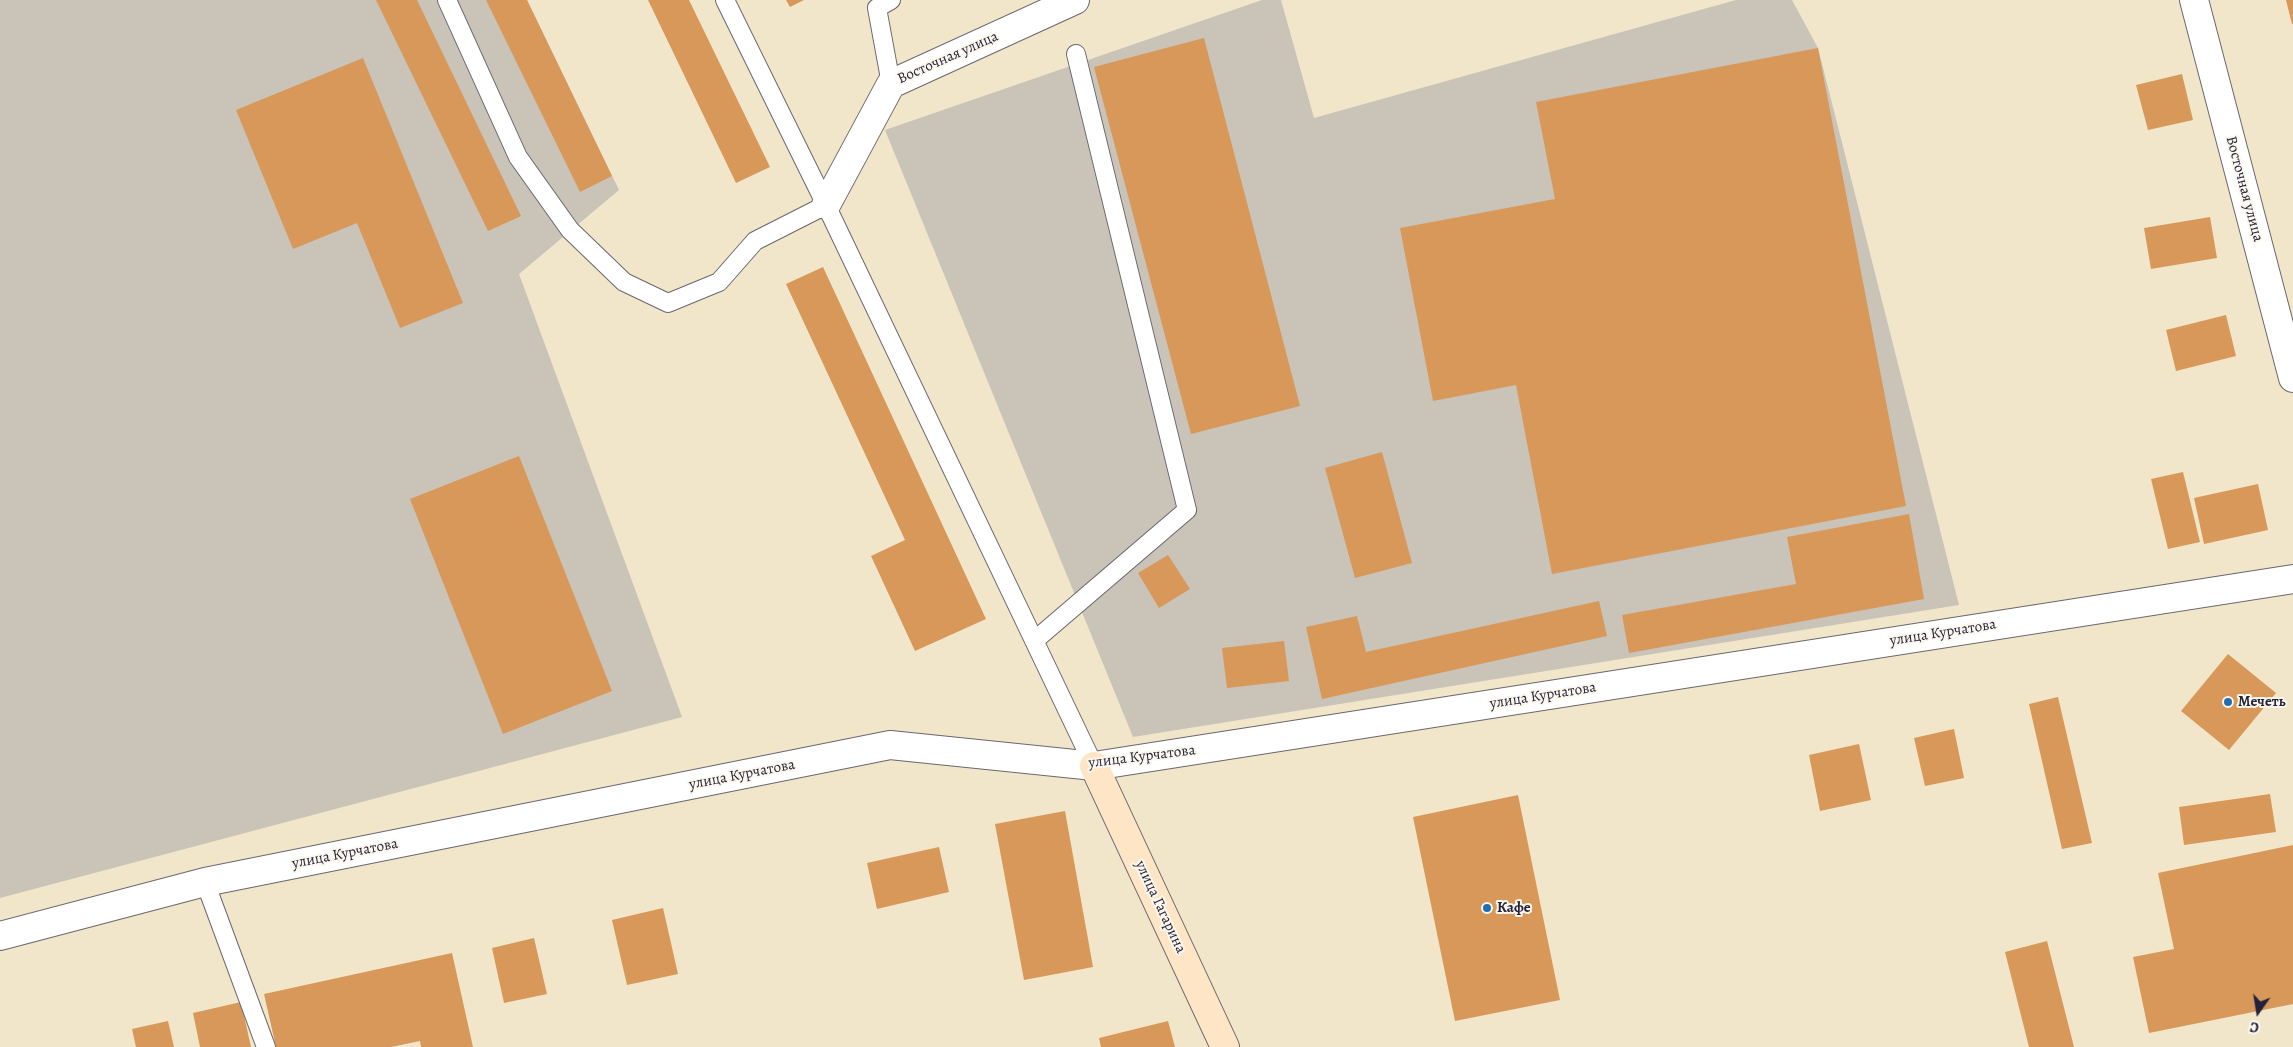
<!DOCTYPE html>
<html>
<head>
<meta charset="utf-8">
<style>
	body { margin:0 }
	#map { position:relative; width:2293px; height:1047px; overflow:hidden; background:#f1e6ca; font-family:Alegreya,serif }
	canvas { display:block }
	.north { position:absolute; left:2233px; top:987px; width:50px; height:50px; -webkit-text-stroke:4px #fbf7ec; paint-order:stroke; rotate:193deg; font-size:14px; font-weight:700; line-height:20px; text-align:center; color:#22223b }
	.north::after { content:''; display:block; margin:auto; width:18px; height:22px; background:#22223b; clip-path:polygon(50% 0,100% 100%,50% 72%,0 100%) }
</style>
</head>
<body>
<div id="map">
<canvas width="2293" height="1047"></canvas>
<div class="north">С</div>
</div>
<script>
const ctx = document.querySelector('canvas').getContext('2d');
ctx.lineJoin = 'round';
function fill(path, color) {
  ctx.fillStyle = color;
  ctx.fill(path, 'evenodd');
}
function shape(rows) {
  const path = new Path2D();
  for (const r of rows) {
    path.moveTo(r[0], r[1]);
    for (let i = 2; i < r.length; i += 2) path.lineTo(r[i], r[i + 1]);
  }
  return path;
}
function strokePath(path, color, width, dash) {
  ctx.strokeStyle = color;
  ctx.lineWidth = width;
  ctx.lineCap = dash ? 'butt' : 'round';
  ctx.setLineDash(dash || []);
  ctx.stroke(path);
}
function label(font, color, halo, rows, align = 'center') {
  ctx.font = font + ' Alegreya,serif';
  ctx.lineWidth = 4;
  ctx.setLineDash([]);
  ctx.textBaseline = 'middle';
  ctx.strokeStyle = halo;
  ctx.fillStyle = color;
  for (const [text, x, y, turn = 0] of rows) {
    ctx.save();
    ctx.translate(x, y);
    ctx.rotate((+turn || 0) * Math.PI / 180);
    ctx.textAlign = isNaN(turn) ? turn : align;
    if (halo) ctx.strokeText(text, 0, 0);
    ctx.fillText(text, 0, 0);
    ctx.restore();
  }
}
const industrial = shape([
	[0,0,527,0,619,190,519,274,682,717,0,898],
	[1262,0,1281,0,1314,118,1736,0,1792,0,1818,48,1959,605,1133,737,885,130]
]);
const building = shape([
	[376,0,417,0,521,216,488,231],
	[486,0,527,0,612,176,580,192],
	[648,0,689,0,770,167,736,183],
	[786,0,804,0,790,7],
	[2286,0,2293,0,2293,24,2292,24],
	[1204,38,1300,406,1191,434,1094,67],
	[1818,48,1906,506,1552,574,1516,385,1433,401,1400,228,1555,199,1536,102],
	[363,58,463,303,400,328,357,223,293,249,236,110],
	[2182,74,2193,120,2148,130,2136,85],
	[2210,217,2217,258,2151,269,2144,228],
	[823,267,986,619,915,651,871,556,905,540,786,284],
	[2226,315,2236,356,2176,371,2166,330],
	[1382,452,1412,563,1355,578,1325,468],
	[519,456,612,691,503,734,410,499],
	[2183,472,2200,542,2168,549,2151,479],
	[2258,484,2268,530,2204,544,2194,498],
	[1909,514,1924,599,1629,653,1622,615,1796,584,1787,537],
	[1168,555,1190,589,1159,608,1138,573],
	[1599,601,1607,636,1322,699,1306,627,1357,616,1366,652],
	[1284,641,1289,681,1227,688,1222,648],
	[2228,654,2276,693,2229,750,2181,711],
	[2058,697,2092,843,2062,849,2029,704],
	[1954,729,1964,778,1925,786,1914,738],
	[1859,744,1871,800,1820,811,1809,755],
	[2270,794,2276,832,2184,845,2179,807],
	[1518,795,1560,1000,1455,1021,1413,817],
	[1065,811,1093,967,1024,980,995,824],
	[2293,845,2293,1004,2149,1033,2133,957,2174,949,2158,873],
	[939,847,949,892,877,909,867,863],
	[663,908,678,974,627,985,612,920],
	[534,938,547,994,504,1003,492,948],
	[2047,941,2074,1047,2029,1047,2005,952],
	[452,953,473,1047,421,1047,420,1041,391,1047,276,1047,264,994],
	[241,1002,251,1047,200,1047,193,1013],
	[168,1021,174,1047,136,1047,132,1029],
	[1168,1021,1175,1047,1101,1047,1099,1038]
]);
const lane = shape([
	[447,0,518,157,570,230,624,282,668,303,719,282,755,241,826,205],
	[725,0,826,205,1094,766],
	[891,0,877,8,891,84],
	[1034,641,1187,510,1076,54],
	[205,882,266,1047]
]);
const street = shape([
	[2194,0,2293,378],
	[826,205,891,84,1075,0],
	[0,936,205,882,890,745,1094,766,2293,579]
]);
const secondary = shape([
	[1094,766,1225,1047]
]);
const markers = [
	[2228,702,5,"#1f6fb2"],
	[1487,908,5,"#1f6fb2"]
];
const streetNames = [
	["Восточная улица",948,58,-24],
	["Восточная улица",2244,189,75],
	["улица Курчатова",1943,633,-9],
	["улица Курчатова",1543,696,-9],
	["улица Курчатова",1142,757,-7],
	["улица Курчатова",742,775,-11],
	["улица Курчатова",345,854,-11],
	["улица Гагарина",1160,907,65]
];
const poiNames = [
	["Мечеть",2238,702],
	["Кафе",1497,908]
];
fill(industrial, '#c9c3b8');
fill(building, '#d7985a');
strokePath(lane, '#6a676d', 20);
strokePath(street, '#6a676d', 30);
strokePath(secondary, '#6a676d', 30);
strokePath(lane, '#fff', 18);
strokePath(street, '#fff', 28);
strokePath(secondary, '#fde5c5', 28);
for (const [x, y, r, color] of markers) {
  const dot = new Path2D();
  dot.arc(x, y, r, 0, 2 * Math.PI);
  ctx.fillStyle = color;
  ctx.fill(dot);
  strokePath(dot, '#fbf7ec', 2);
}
label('15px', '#22223b', '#fbf7ec', streetNames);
label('bold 15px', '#22223b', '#fbf7ec', poiNames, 'left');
</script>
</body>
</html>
